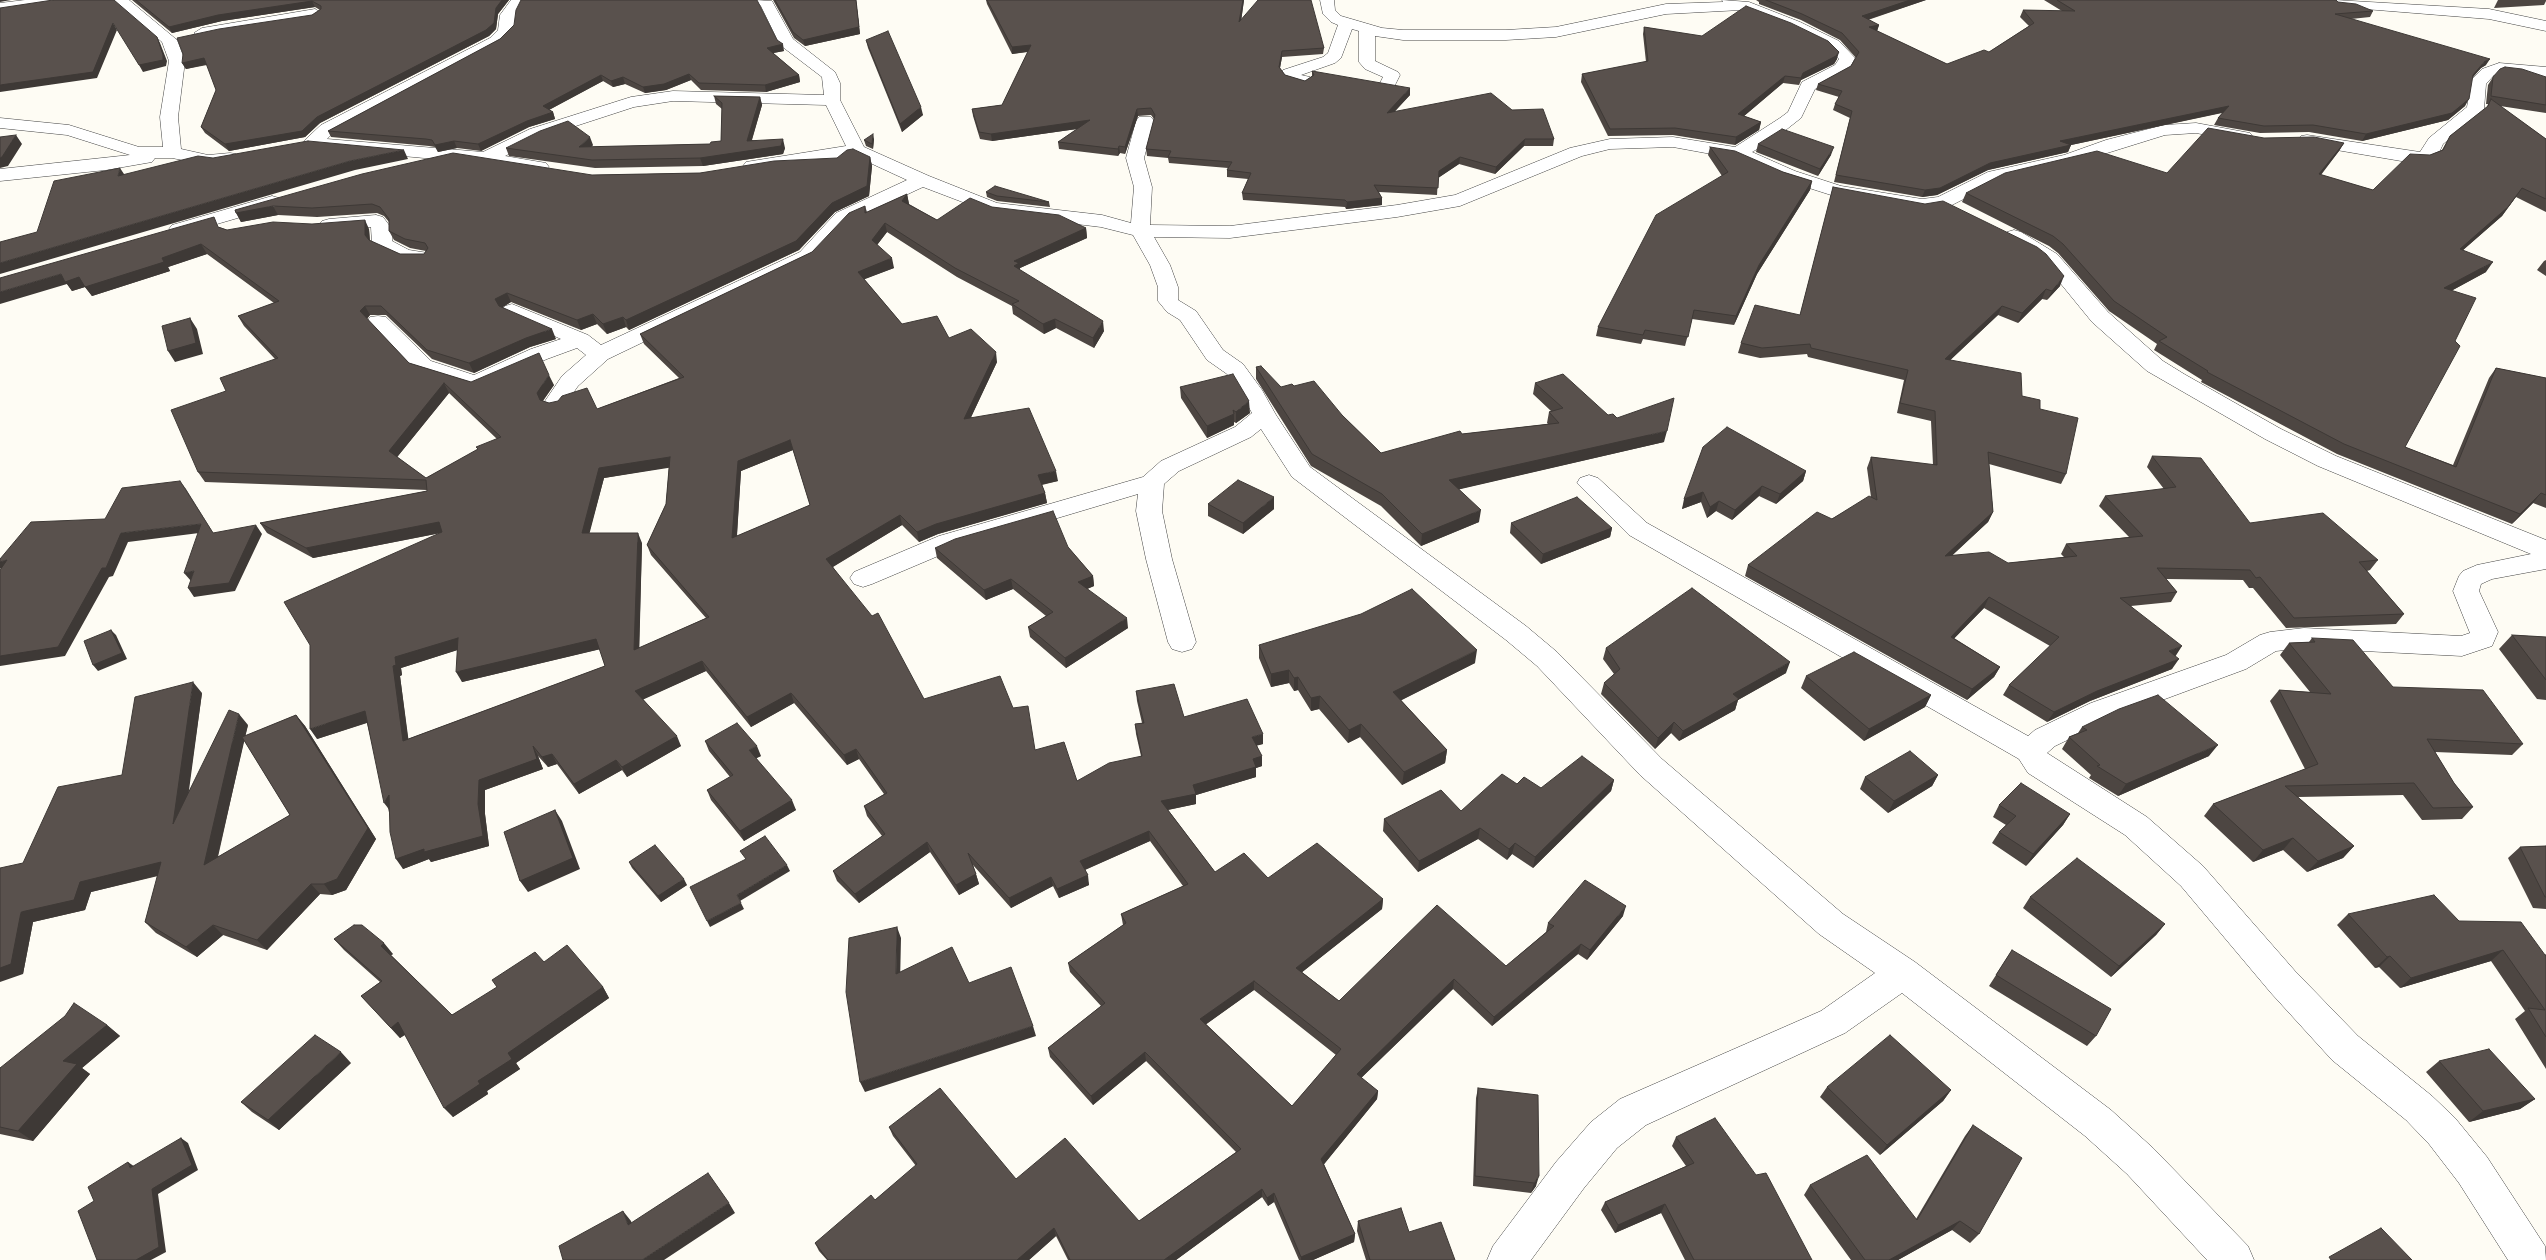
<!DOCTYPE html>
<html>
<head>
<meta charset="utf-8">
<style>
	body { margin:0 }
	canvas { display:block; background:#fefcf4 }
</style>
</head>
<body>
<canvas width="2546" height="1260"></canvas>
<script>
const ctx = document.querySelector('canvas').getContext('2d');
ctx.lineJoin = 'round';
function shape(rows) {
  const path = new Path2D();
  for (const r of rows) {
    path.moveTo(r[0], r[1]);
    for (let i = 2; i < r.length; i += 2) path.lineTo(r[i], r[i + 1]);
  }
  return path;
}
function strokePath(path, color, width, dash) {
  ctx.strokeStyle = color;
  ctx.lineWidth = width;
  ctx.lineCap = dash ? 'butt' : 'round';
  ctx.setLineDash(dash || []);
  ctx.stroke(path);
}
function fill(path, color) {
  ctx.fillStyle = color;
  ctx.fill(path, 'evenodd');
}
const minor = shape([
	[25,0,65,0,58,4,0,13,0,3,25,0],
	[113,0,129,0,177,40,185,61,178,117,181,149,208,155,230,153,236,154,239,158,236,162,230,163,208,165,172,158,155,158,152,162,106,170,0,181,0,169,130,155,67,135,0,128,0,118,69,125,139,147,163,147,160,117,169,61,162,42,113,0],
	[511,0,525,0,516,15,514,31,502,44,333,133,327,139,483,152,530,129,631,97,673,91,824,95,822,77,780,45,761,6,755,0,772,1,793,39,835,72,840,83,840,100,864,147,929,176,997,203,1102,215,1131,223,1134,187,1126,158,1136,121,1139,117,1151,117,1154,121,1144,158,1152,187,1150,225,1230,226,1397,205,1455,195,1570,148,1610,139,1673,137,1735,147,1780,118,1788,112,1802,82,1835,65,1839,59,1827,47,1790,28,1741,10,1666,14,1556,37,1506,40,1403,40,1375,36,1375,61,1398,72,1400,75,1394,87,1388,88,1380,83,1383,77,1365,69,1359,62,1359,31,1352,29,1341,58,1335,63,1301,75,1310,77,1312,81,1304,86,1286,80,1281,73,1283,70,1323,57,1328,53,1338,25,1331,22,1323,14,1320,0,1334,0,1335,10,1341,16,1382,28,1403,30,1506,30,1556,27,1666,4,1723,2,1722,0,1749,2,1800,22,1839,41,1855,58,1848,71,1815,89,1801,118,1773,140,1752,152,1795,171,1841,186,1922,199,1938,197,1988,172,2064,155,2106,140,2164,125,2196,123,2250,133,2253,137,2250,141,2244,142,2196,133,2165,135,2075,163,2001,180,1950,206,1922,211,1831,195,1781,179,1733,158,1673,147,1610,149,1582,156,1460,206,1397,217,1230,238,1154,237,1170,265,1178,287,1178,300,1196,311,1223,350,1243,364,1262,390,1276,415,1310,467,1526,626,1557,652,1662,759,1843,914,1915,962,2111,1110,2153,1148,2248,1246,2254,1260,2207,1260,2127,1174,2085,1136,1902,993,1845,1033,1646,1125,1617,1148,1584,1188,1531,1260,1487,1260,1493,1246,1556,1162,1591,1122,1620,1099,1821,1011,1875,973,1819,934,1640,775,1537,666,1506,640,1292,477,1261,429,1251,437,1179,471,1164,484,1162,511,1172,559,1196,642,1192,649,1182,652,1172,649,1168,642,1146,559,1136,511,1138,494,957,548,872,584,863,587,854,584,850,578,854,572,939,536,1143,477,1161,461,1235,427,1252,413,1240,391,1227,374,1207,360,1180,320,1167,312,1158,301,1158,287,1150,265,1133,235,1101,227,994,214,923,187,850,221,814,260,608,359,578,386,562,409,554,411,546,409,543,404,562,376,586,355,577,348,547,359,476,390,415,371,370,327,367,322,370,317,378,316,386,317,431,361,474,375,531,349,561,339,505,314,501,310,505,306,512,304,588,335,601,345,800,252,836,213,907,180,855,156,752,171,746,170,743,166,746,162,752,161,846,146,826,105,673,101,634,107,542,137,505,156,546,163,549,167,546,171,540,172,486,163,457,160,444,163,435,159,306,147,303,143,306,139,321,125,490,38,498,30,500,15,511,0],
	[2335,0,2489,9,2546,21,2546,31,2489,19,2340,7,2335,6,2333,3,2335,0],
	[315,9,323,14,320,17,202,38,194,33,202,28,315,9],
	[2499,63,2546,67,2546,77,2500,73,2494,75,2486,84,2484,109,2481,113,2443,144,2437,157,2430,161,2413,163,2307,145,2301,144,2298,140,2301,136,2307,135,2420,152,2429,138,2467,107,2472,79,2482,69,2499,63],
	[272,196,279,198,281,202,279,206,179,235,172,233,169,229,172,225,272,196],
	[376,215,383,217,392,229,392,241,409,250,428,253,431,257,428,261,405,262,375,248,372,244,371,227,329,231,322,229,319,225,322,221,329,219,376,215],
	[2014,230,2021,232,2057,254,2108,312,2163,361,2184,374,2281,429,2336,456,2546,540,2546,569,2492,579,2481,584,2479,591,2498,632,2492,646,2462,656,2304,648,2276,651,2246,669,2111,719,2055,746,2047,753,2147,817,2203,866,2295,971,2358,1036,2432,1096,2455,1118,2487,1157,2545,1246,2546,1260,2508,1260,2459,1183,2429,1144,2406,1120,2332,1060,2271,993,2181,886,2125,835,2028,773,2019,759,1629,535,1577,483,1580,478,1589,475,1598,478,1647,523,2028,736,2035,730,2091,703,2226,655,2260,635,2270,632,2304,628,2461,636,2470,633,2453,591,2459,576,2463,571,2477,565,2531,554,2318,466,2265,439,2147,371,2092,322,2043,262,2007,240,2004,236,2007,232,2014,230]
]);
const wall = shape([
	[132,0,509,0,498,14,496,29,489,36,320,123,305,137,229,151,205,133,201,127,216,90,207,65,186,69,182,63,312,15,320,10,315,7,222,21,172,33],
	[773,0,856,0,860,34,805,46,794,38],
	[986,0,1244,0,1241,21,1324,48,1323,54,1282,57,1280,68,1285,75,1305,81,1312,76,1312,71,1410,95,1394,112,1512,110,1554,139,1553,146,1524,146,1495,174,1459,164,1438,178,1437,195,1379,192,1382,198,1382,205,1346,209,1345,207,1243,200,1242,193,1248,179,1227,177,1227,170,1228,168,1169,163,1168,158,1147,156,1146,149,1154,119,1151,115,1138,116,1125,154,1120,153,1118,156,1059,149,1058,142,1077,129,992,141,980,139,973,116,972,109,1002,105,1028,52,1012,54,987,4],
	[1756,0,1926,0,1868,20,1879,25,1877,31,1947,64,1989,52,2029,26,2020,17,2023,10,2062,11,2044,0,2336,0,2338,2,2373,11,2370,17,2351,19,2486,65,2481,68,2472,77,2465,106,2448,120,2362,141,2309,132,2260,133,2214,125,2218,118,2222,113,2071,145,2068,152,1988,170,1937,195,1922,197,1834,182,1850,118,1833,110,1835,104,1839,97,1816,90,1818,84,1851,66,1856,58,1840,40,1801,20,1759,4,1759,2],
	[2498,0,2546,0,2546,1,2544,5,2494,8],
	[514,25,777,40,784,51,773,53,799,75,800,82,766,92,701,90,691,80,666,90,645,93,625,84,613,87,603,81,549,110,553,112,555,119,529,127,481,151,457,148,438,152,435,147,429,146,331,137,328,131,500,39],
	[1644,27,1837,59,1834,64,1801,80,1799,85,1783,83,1744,116,1761,122,1759,130,1735,145,1673,135,1608,136,1581,82,1582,74,1646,62,1643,34],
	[866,40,923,115,902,132,868,48],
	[2493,77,2546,77,2546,113,2500,106,2546,139,2546,212,2516,197,2502,216,2463,250,2486,272,2451,291,2455,341,2405,447,2453,465,2489,378,2496,368,2546,378,2546,508,2533,503,2512,524,2337,454,2201,382,2202,380,2154,350,2157,344,2109,311,2058,253,2049,246,1962,202,1966,193,2167,173,2264,138,2344,143,2339,151,2321,175,2373,190,2430,155,2442,150,2450,136,2487,107,2488,104,2486,104,2488,85],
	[714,96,760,97,762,105,752,140,785,148,783,154,703,166,595,168,509,156,506,148,593,145,591,147,710,144,721,141,722,109,716,104],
	[874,139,873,149,866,146,864,140],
	[1758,144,1831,155,1818,176,1756,152],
	[1710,147,1783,172,1812,181,1810,190,1757,274,1734,325,1692,319,1685,346,1643,339,1641,344,1596,336,1598,327,1722,176,1708,155],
	[870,157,872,166,869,196,835,212,799,250,629,330,626,327,607,334,597,324,581,330,511,302,502,307,556,339,530,347,474,373,432,359,386,315,370,315,367,319,409,363,471,382,554,385,543,401,549,403,597,409,679,378,644,344,640,334,812,252,865,206,867,212,907,194,909,204,937,220,992,207,1086,228,1087,238,1020,268,1020,270,1104,331,1094,348,1056,328,1044,334,1013,314,1012,306,957,277,887,232,877,245,894,268,864,279,902,324,949,338,997,362,971,417,1058,481,1042,485,1045,493,1047,503,938,534,919,542,902,525,833,567,924,699,1013,708,1035,750,1077,781,1141,756,1136,734,1135,724,1142,723,1137,701,1136,691,1184,717,1263,744,1257,745,1262,766,1256,768,1256,777,1196,795,1196,804,1168,810,1215,872,1268,878,1383,899,1382,909,1302,972,1339,1001,1506,966,1546,932,1548,923,1623,916,1587,960,1578,954,1492,1026,1453,989,1361,1078,1378,1091,1377,1099,1324,1164,1355,1234,1354,1242,1313,1260,1299,1260,1274,1202,1268,1206,1262,1197,1176,1260,1068,1260,1056,1236,1029,1260,827,1260,819,1251,815,1243,875,1200,916,1166,893,1136,889,1127,1016,1179,1139,1221,1236,1152,1146,1061,1093,1105,1050,1057,1048,1048,1101,1006,1070,972,1068,963,1123,925,1121,914,1183,886,1150,841,1085,870,1089,885,1059,898,1053,886,1011,908,973,865,979,884,959,895,930,852,859,903,837,881,833,871,882,836,867,816,864,806,884,794,859,759,847,765,794,703,751,727,706,671,643,699,681,746,627,777,622,770,579,794,557,764,548,767,538,756,543,769,485,790,485,814,489,846,431,862,429,859,403,869,367,723,317,739,441,533,313,558,267,533,260,523,427,491,427,490,205,482,198,472,226,391,275,359,244,326,238,316,274,303,207,254,168,267,170,271,92,296,85,287,72,291,67,284,219,227,227,230,369,229,370,241,400,254,424,254,426,251,410,248,394,240,389,231,389,222,384,216,377,213,317,217,278,215,241,222,235,210,592,175,700,173],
	[449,393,497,439,426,478,397,457],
	[793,450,810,505,737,536,741,471],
	[669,467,666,504,647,545,651,555,706,618,639,648,642,543,589,533,604,478],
	[600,649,605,666,408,739,400,676,402,675,401,668,457,650,462,682],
	[1254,990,1336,1055,1292,1106,1206,1024],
	[1833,187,2060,286,2047,300,2042,299,2018,323,1998,315,1950,360,2022,396,2040,409,2066,474,2061,484,1989,464,1993,512,1988,522,1952,555,2008,563,2064,557,2061,554,2066,544,2129,537,2099,506,2105,496,2164,489,2147,467,2152,456,2250,523,2378,560,2370,570,2367,571,2404,614,2396,624,2286,628,2253,588,2249,588,2243,580,2166,579,2177,592,2171,602,2131,606,2175,656,2172,669,2090,701,2047,722,2003,695,2009,685,2050,646,1984,608,1954,638,2000,667,1994,677,1967,700,1745,576,1748,565,1871,497,1867,468,1871,457,1933,465,1931,421,1897,413,1904,380,1808,357,1807,354,1760,358,1738,353,1741,343,1800,315],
	[986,192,1049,202,1050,207,997,201,987,197],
	[2546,260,2546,276,2537,270,2544,261],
	[1256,367,1281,387,1294,386,1342,415,1381,453,1462,434,1548,424,1547,423,1549,412,1551,411,1533,394,1535,383,1608,415,1617,418,1664,442,1459,489,1479,522,1421,546,1381,506,1311,466,1256,379],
	[1180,387,1250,413,1236,423,1234,422,1234,425,1207,438,1181,398],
	[1703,447,1806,471,1803,481,1776,504,1759,496,1732,520,1716,511,1707,518,1701,502,1682,509],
	[1208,504,1274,509,1243,534,1208,516],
	[1511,523,1612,528,1610,537,1541,564,1510,533],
	[1068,547,1093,576,1094,586,1087,589,1128,628,1066,668,1030,637,1028,627,1046,616,1013,589,986,600,937,558,935,548],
	[2512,635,2546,637,2546,700,2537,699,2499,649],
	[2312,638,2393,687,2523,744,2512,755,2435,752,2454,783,2473,807,2462,819,2422,820,2403,795,2298,797,2354,846,2343,858,2307,872,2283,850,2253,862,2204,816,2213,804,2305,769,2270,701,2279,690,2310,692,2280,655,2289,643,2309,642],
	[1259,645,1475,663,1401,700,1447,750,1445,763,1402,785,1360,737,1348,743,1319,709,1311,711,1298,690,1294,691,1289,683,1271,687,1259,658],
	[1606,648,1786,673,1738,700,1735,710,1679,741,1671,733,1655,749,1601,694,1604,683,1614,674,1603,659],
	[1806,676,1931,695,1925,707,1864,741,1801,688],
	[202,693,188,792,248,725,245,736,296,715,305,726,376,839,346,890,332,895,320,894,267,950,223,935,197,957,156,933,145,922,158,876,91,892,85,910,33,922,23,974,23,863,122,775],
	[244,740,290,815,218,857],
	[2082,727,2209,756,2118,796,2089,778,2091,775,2062,749,2069,737,2078,733],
	[705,741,761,756,756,758,796,810,744,841,711,800,707,790,730,777,709,751],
	[1938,775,1932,786,1888,813,1860,789,1865,777],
	[1614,780,1611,791,1533,868,1512,854,1507,860,1478,839,1418,872,1383,831,1384,819,1461,811,1517,784,1541,788],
	[1999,805,2070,814,2063,825,2026,866,1992,843,1999,832,2006,825,1993,817],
	[2546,846,2546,909,2533,908,2508,858,2520,847],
	[629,862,687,885,661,902,632,868],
	[2030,897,2165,924,2156,935,2111,977,2023,908],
	[2348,914,2459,921,2546,955,2546,1069,2515,1019,2525,1011,2491,961,2400,988,2379,967,2375,968,2337,925],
	[334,939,393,954,391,955,452,1015,544,962,603,987,609,998,516,1063,520,1069,487,1091,488,1094,453,1117,405,1035,400,1038,361,996,380,982,344,950],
	[2012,950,2096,1036,2087,1046,1989,986],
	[107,1025,120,1036,82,1068,90,1074,33,1141,0,1134,0,1068],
	[2439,1061,2535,1099,2520,1109,2469,1122,2426,1072],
	[351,1063,279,1130,252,1112,241,1102],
	[1827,1087,1951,1090,1943,1101,1880,1155,1820,1097],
	[1478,1088,1536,1186,1531,1193,1473,1186,1476,1098],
	[1973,1125,1979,1234,1970,1243,1952,1230,1898,1260,1851,1260,1804,1195,1810,1185,1916,1219,1965,1136],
	[1676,1137,1812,1260,1685,1260,1661,1213,1615,1233,1601,1210,1605,1202,1686,1166,1672,1146],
	[1358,1221,1409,1232,1455,1260,1366,1260,1357,1231]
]);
const shadedWall = shape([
	[0,0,11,0,0,2],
	[502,0,509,0,498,14,496,29,489,36,320,123,305,137,229,151,225,144,317,117,496,8],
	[856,0,860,34,805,46,803,40],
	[1243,0,1244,0,1240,29,1239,22],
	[1910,0,1926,0,1860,22,1862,16],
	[312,1,315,7,222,21,172,33,169,27,218,15],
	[113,23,117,30,97,78,0,92,0,85],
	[1879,25,1877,31,1869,27],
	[157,37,160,43,167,61,166,66,143,72,139,65],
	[783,44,784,51,768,54,767,48],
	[1031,45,1032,51,1012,54,1012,47],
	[1282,51,1282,57,1279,73,1279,67],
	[1839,52,1837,59,1834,64,1801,80,1799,85,1801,78,1803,73],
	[204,58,208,64,186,69,182,63],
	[2490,59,2486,65,2481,68,2469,82,2473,75,2485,61],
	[689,74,691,80,666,90,645,93,643,87],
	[601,75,603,81,545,112,543,106],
	[799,75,800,82,766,92,765,85],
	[1785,76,1783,83,1737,122,1738,114],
	[623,77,625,84,613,87,611,81],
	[1410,88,1410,95,1387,120,1387,113],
	[760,97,762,105,749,149,747,141],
	[2469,99,2465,106,2448,120,2362,141,2366,134],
	[2229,106,2225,112,2071,145,2068,152,1988,170,1937,195,1922,197,1925,190,1990,163,2060,141],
	[921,107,923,115,902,132,900,124],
	[1137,109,1138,116,1125,154,1125,147],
	[553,112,555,119,529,127,481,151,478,144,527,121],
	[1090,120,1091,127,992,141,991,134],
	[1761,122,1759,130,1735,145,1736,137],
	[873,134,874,139,873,149,872,144],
	[16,135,22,144,8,166,0,168,0,158],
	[590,137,593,145,582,156,579,147],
	[783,139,785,148,783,154,703,166,700,158],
	[1525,139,1524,146,1495,174,1496,167],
	[454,141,457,148,438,152,435,145],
	[2344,143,2339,151,2314,183,2319,174],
	[1119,146,1120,153,1118,156,1118,149],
	[1834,147,1831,155,1818,176,1820,169],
	[404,150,408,159,355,170,0,274,0,263,350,161],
	[870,157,872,166,869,196,835,212,799,250,629,330,626,320],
	[1460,157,1459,164,1438,178,1439,171],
	[120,168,126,177,118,176],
	[1812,181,1810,190,1757,274,1734,325,1736,316,1759,265],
	[2522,188,2502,216,2454,258,2460,249],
	[907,194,909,204,904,210,902,201],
	[1382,198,1382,205,1346,209,1347,202],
	[273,206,278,215,241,222,236,213],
	[365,220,369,229,370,244,365,235],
	[885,223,887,232,874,249,872,240],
	[1086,228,1087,238,1020,268,1020,273,1014,266,1014,261],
	[201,244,207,254,168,267,170,271,92,296,85,287,72,291,67,284,0,304,0,292,61,274,79,277,162,258],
	[892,258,894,268,860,281,858,272],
	[2493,262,2486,272,2438,298,2444,288],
	[2064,276,2060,286,2047,300,2052,291],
	[2046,289,2042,299,2018,323,2022,313],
	[507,293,511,302,500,309,495,299],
	[365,306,370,315,365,321,360,311],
	[2002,306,1998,315,1941,369,1945,359],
	[593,314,597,324,581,330,577,320],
	[623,317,626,327,607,334,603,324],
	[190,318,197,329,203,354,175,362,168,351],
	[1055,319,1056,328,1044,334,1043,324],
	[1103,321,1104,331,1094,348,1093,338],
	[552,329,556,339,530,347,474,373,469,363,526,338],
	[996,352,997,362,966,428,964,419],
	[549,375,554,385,541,403,537,393],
	[444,383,449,393,394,461,389,451],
	[1249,401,1250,413,1236,423,1236,412],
	[1234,414,1234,425,1207,438,1207,426],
	[1667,431,1664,442,1448,492,1449,480],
	[790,440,793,450,741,471,736,548,732,538,738,461],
	[670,457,674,467,604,478,587,543,582,533,599,468],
	[1056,471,1058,481,1039,485,1038,475],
	[1806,471,1803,481,1776,504,1780,494],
	[180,481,186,489,219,542,213,533],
	[1762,486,1759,496,1732,520,1735,510],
	[1703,492,1701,502,1682,509,1684,499],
	[1045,493,1047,503,938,534,919,542,917,532,936,524],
	[2541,493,2533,503,2512,524,2520,514],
	[1274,497,1274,509,1243,534,1243,523],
	[1719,501,1716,511,1707,518,1710,507],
	[1481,510,1479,522,1421,546,1422,534],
	[1993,512,1988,522,1941,566,1945,556],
	[900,515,902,525,829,569,826,559],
	[439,522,445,532,313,558,306,548],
	[201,524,207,532,128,542,113,576,109,577,65,656,0,666,0,656,121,533],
	[256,525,262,534,235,591,194,597,188,588],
	[1612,528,1610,537,1541,564,1543,554],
	[638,533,642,543,639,660,634,650],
	[7,560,4,572,0,568,0,562],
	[194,571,191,581,184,573],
	[1093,576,1094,586,1080,592,1078,582],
	[1011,579,1013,589,986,600,984,590],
	[1989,597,1984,608,1946,647,1951,637],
	[1127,618,1128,628,1066,668,1065,658],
	[111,630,116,635,127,659,98,671,93,665],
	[458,638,464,648,401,668,402,675,400,676,410,751,403,741,393,666,395,657],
	[596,639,601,649,462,682,456,672],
	[2182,646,2175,657,2169,651],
	[1477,650,1475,663,1392,705,1393,692],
	[2179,659,2172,669,2090,701,2047,722,2054,712,2097,691],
	[702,661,706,671,640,701,635,691],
	[1790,662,1786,673,1738,700,1735,710,1679,741,1683,731,1733,694],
	[2000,667,1994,677,1967,700,1972,689],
	[1289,670,1289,683,1271,687,1271,674],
	[1298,677,1298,690,1294,691,1294,678],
	[193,682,202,693,183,835,173,824],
	[791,693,794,703,751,727,747,717],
	[1931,695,1925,707,1864,741,1869,729],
	[1320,696,1319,709,1311,711,1311,698],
	[365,711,372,721,317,739,310,729],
	[239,714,248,725,213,876,204,865],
	[296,715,305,726,376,839,346,890,332,895,324,884],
	[1674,722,1671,733,1655,749,1658,738],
	[1361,724,1360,737,1348,743,1349,730],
	[1263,734,1263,744,1252,747,1252,737],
	[677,736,681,746,627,777,622,767],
	[2218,745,2209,756,2118,796,2126,784],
	[533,746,538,756,543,769,485,790,485,814,489,846,431,862,429,859,403,869,396,859,478,804,479,780],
	[757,746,761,756,753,760,749,750],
	[856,749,859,759,847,765,844,755],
	[1447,750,1445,763,1402,785,1404,772],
	[552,754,557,764,548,767,542,757],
	[1262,756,1262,766,1256,768,1256,777,1196,795,1196,804,1162,811,1161,801,1193,785,1253,759],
	[616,760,622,770,579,794,574,784],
	[1938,775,1932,786,1888,813,1894,801],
	[1614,780,1611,791,1533,868,1535,857],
	[389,795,392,813,384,803],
	[792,800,796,810,744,841,740,831],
	[555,810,562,821,580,869,528,892,520,881],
	[2070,814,2063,825,2026,866,2033,854],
	[1480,828,1478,839,1418,872,1419,861],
	[1149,831,1150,841,1082,871,1080,861],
	[2293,838,2283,850,2253,862,2263,850],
	[927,842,930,852,859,903,855,894],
	[1515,843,1512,854,1507,860,1509,849],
	[2354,846,2343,858,2307,872,2318,861],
	[161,862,172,872,91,892,85,910,33,922,23,974,0,982,0,968,21,912,80,882],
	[787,865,790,871,740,901,737,895],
	[976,874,979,884,959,895,956,885],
	[1088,875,1089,885,1059,898,1057,889],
	[1051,877,1053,886,1011,908,1009,898],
	[684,879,687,885,661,902,658,896],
	[311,884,320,894,267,950,257,940],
	[1383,899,1382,909,1296,977,1296,968],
	[741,903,744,909,710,927,707,921],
	[1626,906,1623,916,1587,960,1590,950],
	[2165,924,2156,935,2111,977,2119,966],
	[213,925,223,935,197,957,186,947],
	[897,927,901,938,900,984,896,974],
	[384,943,393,954,390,956,381,946],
	[1581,944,1578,954,1492,1026,1494,1017],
	[2503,950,2491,961,2400,988,2411,978],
	[2390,956,2379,967,2375,968,2387,957],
	[1454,979,1453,989,1356,1083,1357,1074],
	[1254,981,1254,990,1201,1028,1200,1019],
	[603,987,609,998,516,1063,520,1069,487,1091,488,1094,453,1117,444,1108,478,1081,508,1053],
	[398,1022,407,1033,400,1038,391,1028],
	[107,1025,120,1036,82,1068,90,1074,33,1141,18,1131,63,1061],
	[1033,1026,1036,1036,865,1092,860,1082],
	[341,1052,351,1063,279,1130,268,1120],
	[1145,1052,1146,1061,1093,1105,1091,1096],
	[1951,1090,1943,1101,1880,1155,1887,1145],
	[1378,1091,1377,1099,1321,1168,1321,1159],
	[2535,1099,2520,1109,2469,1122,2483,1111],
	[181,1138,188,1143,198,1170,158,1194,166,1252,151,1260,136,1260,152,1189],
	[128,1162,135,1167,130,1168],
	[1539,1176,1536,1186,1531,1193,1534,1183],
	[1262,1189,1262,1197,1176,1260,1164,1260],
	[1274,1193,1274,1202,1268,1206,1267,1198],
	[729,1203,735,1213,664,1260,642,1260],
	[1665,1204,1661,1213,1615,1233,1618,1225],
	[623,1211,631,1221,636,1234,628,1225],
	[1960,1221,1952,1230,1898,1260,1889,1260],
	[1054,1228,1056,1236,1029,1260,1017,1260],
	[1355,1234,1354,1242,1313,1260,1301,1260,1301,1257]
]);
const building = shape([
	[53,0,114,0,157,37,163,55,163,60,139,65,113,23,93,72,0,85,0,8,53,0],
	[136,0,502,0,496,8,494,23,486,30,317,117,302,131,225,144,201,127,216,90,204,58,182,63,183,54,177,38,219,29,312,15,321,9,321,6,312,1,218,15,169,27,136,0],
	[521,0,757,0,777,40,783,44,767,48,799,75,765,85,699,83,689,74,664,84,643,87,623,77,611,81,601,75,543,106,553,112,527,121,478,144,454,141,435,145,432,140,426,139,328,131,500,39,514,25,516,10,521,0],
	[775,0,856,0,859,27,803,40,793,32,775,0],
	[987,0,1243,0,1239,22,1258,0,1311,0,1324,48,1282,51,1279,67,1285,75,1305,81,1314,75,1312,71,1410,88,1387,113,1491,93,1512,110,1543,109,1554,139,1525,139,1496,167,1460,157,1439,171,1438,188,1374,185,1382,198,1347,202,1345,200,1242,193,1251,173,1227,170,1232,162,1168,157,1171,151,1146,149,1155,115,1151,108,1137,109,1125,147,1119,146,1118,149,1058,142,1090,120,991,134,979,132,972,109,1002,105,1031,45,1012,47,987,0],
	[1766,0,1910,0,1862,16,1879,25,1869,27,1947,64,1984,50,1989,52,2034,23,2023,10,2075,11,2057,0,2336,0,2338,2,2356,4,2373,11,2335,14,2490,59,2485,61,2473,75,2469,99,2452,113,2366,134,2313,125,2264,126,2218,118,2229,106,2060,141,2071,145,1990,163,1940,188,1925,190,1836,175,1852,111,1835,104,1842,91,1818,84,1851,66,1859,52,1842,33,1802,14,1766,0],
	[1746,6,1791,23,1828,41,1839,52,1836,56,1803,73,1801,78,1785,76,1738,114,1761,122,1736,137,1675,128,1610,129,1582,74,1648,61,1644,27,1702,36,1746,6],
	[888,31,921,107,900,124,866,40,888,31],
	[2505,67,2522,69,2546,77,2546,105,2491,96,2493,77,2500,69,2505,67],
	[714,96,760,97,747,141,783,139,781,146,700,158,592,160,506,148,540,131,568,121,590,137,579,147,710,144,711,142,721,141,722,103,714,96],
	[2491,99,2546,139,2546,199,2522,188,2508,207,2460,249,2493,262,2444,288,2476,298,2455,341,2460,346,2405,447,2456,467,2496,368,2546,378,2546,495,2541,493,2520,514,2344,444,2207,372,2208,371,2159,341,2167,337,2114,301,2063,244,2053,236,1966,193,2005,173,2097,151,2167,173,2208,128,2264,138,2314,137,2344,143,2319,174,2373,190,2410,154,2430,155,2443,150,2450,136,2488,106,2491,99],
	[1782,129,1834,147,1820,169,1758,144,1782,129],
	[873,134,872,144,864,140,873,134],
	[16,135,2,157,0,158,0,137,16,135],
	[308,141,404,150,350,161,0,263,0,242,37,232,54,181,120,168,118,176,198,156,213,158,308,141],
	[1710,147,1735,151,1783,172,1812,181,1759,265,1736,316,1694,310,1688,337,1645,330,1643,335,1598,327,1656,215,1728,172,1710,147],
	[853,149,870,157,867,186,832,203,796,241,626,320,623,317,603,324,593,314,577,320,507,293,495,299,499,306,552,329,526,338,469,363,427,350,381,306,365,306,360,311,409,363,471,382,539,353,549,375,537,393,540,400,549,403,558,401,562,396,587,388,597,409,684,377,640,334,812,252,849,213,865,206,865,213,907,194,902,201,937,220,970,198,992,207,1059,215,1086,228,1014,261,1019,263,1014,266,1103,321,1093,338,1055,319,1043,324,1012,304,1019,301,955,268,885,223,872,240,892,258,858,272,902,324,937,316,949,338,971,329,996,352,964,419,1029,408,1056,471,1038,475,1045,493,936,524,917,532,900,515,826,559,872,616,878,613,924,699,1000,676,1013,708,1028,706,1035,750,1064,742,1077,781,1109,763,1142,756,1135,724,1144,723,1136,691,1174,684,1184,717,1247,699,1263,734,1252,737,1262,756,1253,759,1256,767,1193,785,1196,794,1161,801,1215,872,1244,853,1268,878,1317,843,1383,899,1296,968,1339,1001,1437,905,1506,966,1554,926,1548,923,1585,880,1626,906,1590,950,1581,944,1494,1017,1454,979,1357,1074,1378,1091,1321,1159,1355,1234,1301,1257,1274,1193,1267,1198,1262,1189,1164,1260,1070,1260,1054,1228,1017,1260,828,1260,815,1243,871,1195,875,1200,917,1164,889,1127,940,1088,1016,1179,1065,1138,1139,1221,1241,1149,1145,1052,1091,1096,1048,1048,1105,1003,1068,963,1126,923,1121,914,1188,884,1149,831,1080,861,1088,875,1057,889,1051,877,1009,898,968,853,976,874,956,885,927,842,855,894,833,871,885,834,864,806,887,793,856,749,844,755,791,693,747,717,702,661,635,691,677,736,622,767,616,760,574,784,552,754,542,757,533,746,537,759,479,780,478,804,483,836,424,852,424,849,396,859,390,832,389,795,384,803,365,711,310,729,310,645,284,602,442,532,439,522,306,548,260,523,427,491,426,480,198,472,171,410,226,391,220,378,278,358,238,316,279,301,201,244,162,258,164,262,85,287,79,277,65,282,61,274,0,292,0,278,214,217,218,227,227,230,273,222,312,224,365,220,365,235,369,240,400,254,424,254,428,248,425,243,405,239,389,231,389,219,380,207,372,204,312,208,273,206,236,213,235,210,362,174,453,153,592,175,700,173,774,161,837,158,847,150,853,149],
	[444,383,501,437,476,447,478,449,426,478,389,451,444,383],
	[790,440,810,505,732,538,738,461,790,440],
	[670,457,666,504,647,545,709,617,634,650,638,533,582,533,599,468,670,457],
	[458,638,456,672,596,639,605,666,403,741,393,666,396,665,395,657,458,638],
	[1254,981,1341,1049,1292,1106,1200,1019,1254,981],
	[995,186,1049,202,997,196,986,192,995,186],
	[1833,187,1925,204,1943,201,2037,247,2046,254,2064,276,2052,291,2046,289,2022,313,2002,306,1945,359,2021,373,2022,396,2040,400,2040,409,2078,418,2066,474,1988,452,1993,512,1945,556,1989,552,2008,563,2077,556,2066,544,2143,536,2105,496,2176,487,2152,456,2201,458,2250,523,2323,513,2378,560,2359,562,2404,614,2294,618,2260,577,2256,578,2250,570,2157,568,2177,592,2120,598,2182,646,2169,651,2179,659,2097,691,2054,712,2009,685,2059,637,1989,597,1951,637,2000,667,1972,689,1748,565,1817,512,1832,519,1869,496,1877,500,1871,457,1937,465,1935,411,1900,403,1908,370,1811,348,1810,344,1762,348,1741,343,1755,305,1800,315,1833,187],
	[190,318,196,343,168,351,162,326,190,318],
	[1261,366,1281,387,1292,384,1294,386,1314,381,1342,415,1381,453,1460,431,1462,434,1559,423,1549,412,1563,408,1535,383,1563,374,1608,415,1613,414,1617,418,1674,398,1667,431,1449,480,1481,510,1422,534,1382,494,1312,454,1256,367,1261,366],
	[1233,374,1249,401,1236,412,1233,410,1234,414,1207,426,1180,387,1233,374],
	[1727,427,1806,471,1780,494,1762,486,1735,510,1719,501,1710,507,1703,492,1684,499,1703,447,1727,427],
	[1238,480,1274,497,1243,523,1208,504,1238,480],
	[180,481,213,533,256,525,229,583,188,588,194,571,184,573,201,524,121,533,106,568,102,568,58,647,0,656,0,570,7,560,0,562,0,559,31,522,105,519,122,488,180,481],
	[1577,497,1612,528,1543,554,1511,523,1577,497],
	[1053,511,1068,547,1093,576,1078,582,1127,618,1065,658,1028,627,1053,612,1011,579,984,590,935,548,955,539,1053,511],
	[1692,588,1790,662,1733,694,1739,699,1683,731,1674,722,1658,738,1604,683,1620,669,1606,648,1692,588],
	[1412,589,1477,650,1393,692,1447,750,1404,772,1361,724,1349,730,1320,696,1311,698,1298,677,1294,678,1289,670,1271,674,1259,645,1361,614,1412,589],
	[111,630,122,653,93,665,84,641,111,630],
	[2512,635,2546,637,2546,680,2512,635],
	[2312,638,2353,640,2393,687,2483,690,2523,744,2427,739,2454,783,2473,807,2433,808,2414,783,2285,786,2354,846,2318,861,2293,838,2263,850,2213,804,2318,764,2279,690,2331,694,2289,643,2315,642,2312,638],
	[1854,652,1931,695,1869,729,1806,676,1854,652],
	[193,682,173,824,229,710,239,714,204,865,290,815,242,737,296,715,368,828,337,879,324,884,311,884,257,940,213,925,186,947,145,922,161,862,80,882,74,900,21,912,11,964,0,968,0,868,23,863,58,787,122,775,135,697,193,682],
	[2158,695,2218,745,2126,784,2097,766,2100,765,2069,737,2087,730,2082,727,2119,709,2158,695],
	[737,723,757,746,749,750,792,800,740,831,707,790,733,775,705,741,737,723],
	[1910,751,1938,775,1894,801,1865,777,1910,751],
	[1582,756,1614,780,1535,857,1515,843,1509,849,1480,828,1419,861,1384,819,1441,790,1461,811,1502,774,1517,784,1524,777,1541,788,1582,756],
	[2021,783,2070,814,2033,854,1999,832,2016,816,1999,805,2021,783],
	[555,810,573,858,520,881,504,832,555,810],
	[765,836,787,865,737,895,741,903,707,921,690,887,746,859,740,851,765,836],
	[655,845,684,879,658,896,629,862,655,845],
	[2546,846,2546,897,2545,897,2520,847,2546,846],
	[2077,858,2165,924,2119,966,2030,897,2077,858],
	[2434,895,2459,921,2521,922,2545,955,2546,955,2546,1037,2528,1008,2545,1010,2503,950,2411,978,2390,956,2387,957,2348,914,2434,895],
	[354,925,362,925,384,943,381,946,452,1015,497,987,492,980,535,952,544,962,567,945,603,987,508,1053,512,1059,478,1081,480,1084,444,1108,398,1022,391,1028,361,996,382,981,334,939,354,925],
	[897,927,896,974,952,947,969,983,1011,967,1033,1026,860,1082,846,992,849,938,897,927],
	[2012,950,2111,1009,2096,1036,1996,975,2012,950],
	[74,1003,107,1025,63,1061,77,1064,18,1131,0,1127,0,1068,65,1016,74,1003],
	[315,1035,341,1052,268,1120,241,1102,315,1035],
	[1890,1035,1951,1090,1887,1145,1827,1087,1890,1035],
	[2489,1049,2535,1099,2483,1111,2439,1061,2489,1049],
	[1478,1088,1538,1095,1539,1176,1534,1183,1475,1176,1478,1088],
	[1715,1118,1756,1175,1766,1173,1812,1260,1694,1260,1665,1204,1618,1225,1605,1202,1694,1163,1676,1137,1715,1118],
	[1973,1125,2022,1158,1979,1234,1960,1221,1889,1260,1865,1260,1810,1185,1867,1155,1917,1220,1973,1125],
	[181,1138,192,1165,152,1189,159,1247,136,1260,97,1260,78,1211,94,1201,88,1187,128,1162,130,1168,181,1138],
	[708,1173,729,1203,642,1260,563,1260,559,1246,623,1211,628,1225,708,1173],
	[1401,1208,1409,1232,1441,1222,1455,1260,1370,1260,1358,1221,1401,1208],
	[2381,1228,2412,1260,2331,1260,2329,1257,2381,1228]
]);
strokePath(minor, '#434343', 1);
fill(minor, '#fff');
fill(wall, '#4d4642');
fill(shadedWall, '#3e3936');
fill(building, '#59514d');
strokePath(building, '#3e3936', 1);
</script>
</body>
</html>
